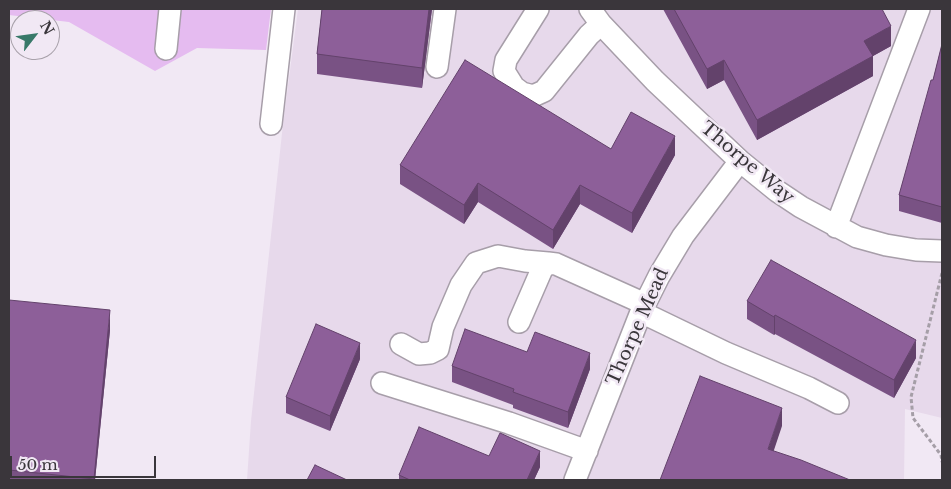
<!DOCTYPE html>
<html>
<head>
<meta charset="utf-8">
<style>
	body { margin:0 }
	#map { position:relative; width:951px; height:489px; overflow:hidden; background:#f1e8f4; font-family:"Libre Baskerville",serif }
	canvas { display:block }
	.frame { position:absolute; inset:0; border:10px solid #3a363b; pointer-events:none }
	.north { position:absolute; left:10px; top:10px; width:50px; height:50px; box-sizing:border-box; background:#f1e8f4; border:1px solid #a8a1aa; border-radius:50%; rotate:60deg; font-size:14px; font-weight:700; line-height:20px; text-align:center; color:#3a363b }
	.north::after { content:''; display:block; margin:auto; width:18px; height:22px; background:#387969; clip-path:polygon(50% 0,100% 100%,50% 72%,0 100%) }
	.scale { position:absolute; left:10px; top:456px; width:146px; height:22px; box-sizing:border-box; border:2px solid #3a363b; border-top:0; padding-left:6px; font-size:15px; line-height:18px; white-space:nowrap; color:#3a363b; -webkit-text-stroke:4px #f1e8f4; paint-order:stroke }
</style>
</head>
<body>
<div id="map">
<canvas width="951" height="489"></canvas>
<div class="frame"></div>
<div class="north">N</div>
<div class="scale">50 m</div>
</div>
<script>
const ctx = document.querySelector('canvas').getContext('2d');
ctx.lineJoin = 'round';
function fill(path, color) {
  ctx.fillStyle = color;
  ctx.fill(path, 'evenodd');
}
function shape(rows) {
  const path = new Path2D();
  for (const r of rows) {
    path.moveTo(r[0], r[1]);
    for (let i = 2; i < r.length; i += 2) path.lineTo(r[i], r[i + 1]);
  }
  return path;
}
function strokePath(path, color, width, dash) {
  ctx.strokeStyle = color;
  ctx.lineWidth = width;
  ctx.lineCap = dash ? 'butt' : 'round';
  ctx.setLineDash(dash || []);
  ctx.stroke(path);
}
function label(font, color, halo, rows, align = 'center') {
  ctx.font = font + ' "Libre Baskerville",serif';
  ctx.lineWidth = 5;
  ctx.setLineDash([]);
  ctx.textBaseline = 'middle';
  ctx.strokeStyle = halo;
  ctx.fillStyle = color;
  for (const [text, x, y, turn = 0] of rows) {
    ctx.save();
    ctx.translate(x, y);
    ctx.rotate((+turn || 0) * Math.PI / 180);
    ctx.textAlign = isNaN(turn) ? turn : align;
    if (halo) ctx.strokeText(text, 0, 0);
    ctx.fillText(text, 0, 0);
    ctx.restore();
  }
}
const built = shape([
	[298,9,942,9,942,418,905,409,904,480,247,480,251,421,283,124]
]);
const green = shape([
	[9,9,271,9,266,50,197,48,155,71,69,22,9,15]
]);
const path = shape([
	[942,273,911,397,913,418,941,455,942,462]
]);
const minor = shape([
	[538,9,506,60,504,71,514,87,522,93,533,96,544,91,589,35,601,24],
	[590,9,601,24,655,81,740,161,777,191,801,207,857,237,886,245,916,250,942,251],
	[166,49,170,9],
	[437,67,445,9],
	[271,124,284,9],
	[836,227,919,9],
	[641,312,726,353,809,388,838,403],
	[519,322,542,269,548,263,556,264,645,304],
	[401,344,419,354,430,353,438,349,443,327,461,285,476,263,498,256,525,261,548,263],
	[382,383,509,423,587,451],
	[575,480,641,312,659,276,683,236,740,161]
]);
const wall = shape([
	[322,9,432,9,422,88,317,74,317,54],
	[663,9,882,9,891,46,873,56,873,76,757,140,724,80,707,89],
	[942,44,942,223,899,211,899,195,933,80],
	[611,149,675,155,632,233,580,204,553,249,478,202,464,224,400,184,400,165],
	[9,300,110,330,95,480,9,480],
	[747,301,916,358,894,398,775,334,774,335,747,319],
	[527,352,590,369,568,428,513,408,513,405,452,382,452,366],
	[360,359,330,431,286,413,286,397],
	[489,456,540,467,534,480,399,480,399,475]
]);
const shadedWall = shape([
	[429,9,432,9,422,88,422,68],
	[891,26,891,46,864,61,864,41],
	[873,56,873,76,757,140,757,120],
	[724,60,724,80,707,89,707,69],
	[675,136,675,155,632,233,632,213],
	[478,183,478,202,464,224,464,205],
	[580,185,580,204,553,249,553,230],
	[110,310,110,330,95,480,94,480],
	[775,315,775,334,774,335,774,317],
	[916,340,916,358,894,398,894,380],
	[360,343,360,359,330,431,330,416],
	[590,353,590,369,568,428,568,412],
	[782,408,782,426,768,468,768,449],
	[540,451,540,467,534,480,527,480]
]);
const building = shape([
	[322,9,429,9,422,68,317,54,322,9],
	[674,9,882,9,891,26,864,41,873,56,757,120,724,60,707,69,674,9],
	[942,44,942,207,899,195,931,80,933,80,942,44],
	[465,60,611,149,631,112,675,136,632,213,580,185,553,230,478,183,464,205,400,165,465,60],
	[771,260,916,340,894,380,775,315,774,317,747,301,771,260],
	[9,300,110,310,94,479,9,470,9,300],
	[316,324,360,343,330,416,286,397,316,324],
	[465,329,527,352,535,332,590,353,568,412,513,392,514,389,452,366,465,329],
	[700,376,782,408,768,449,801,460,850,480,660,480,700,376],
	[419,427,489,456,500,433,540,451,527,480,410,480,399,475,419,427],
	[315,465,347,480,307,480,315,465]
]);
const streetNames = [
	["Thorpe Way",747,163,40],
	["Thorpe Mead",638,327,-66]
];
fill(built, '#e7d9eb');
fill(green, '#e5bbf0');
strokePath(minor, '#a79ea9', 24);
strokePath(path, '#a59ea7', 3, [4, 2.5]);
strokePath(minor, '#fff', 21);
fill(wall, '#795284');
fill(shadedWall, '#63426b');
fill(building, '#8d5f99');
strokePath(building, '#63426b', 1);
label('18px', '#3a363b', '#f1e8f4', streetNames);
</script>
</body>
</html>
